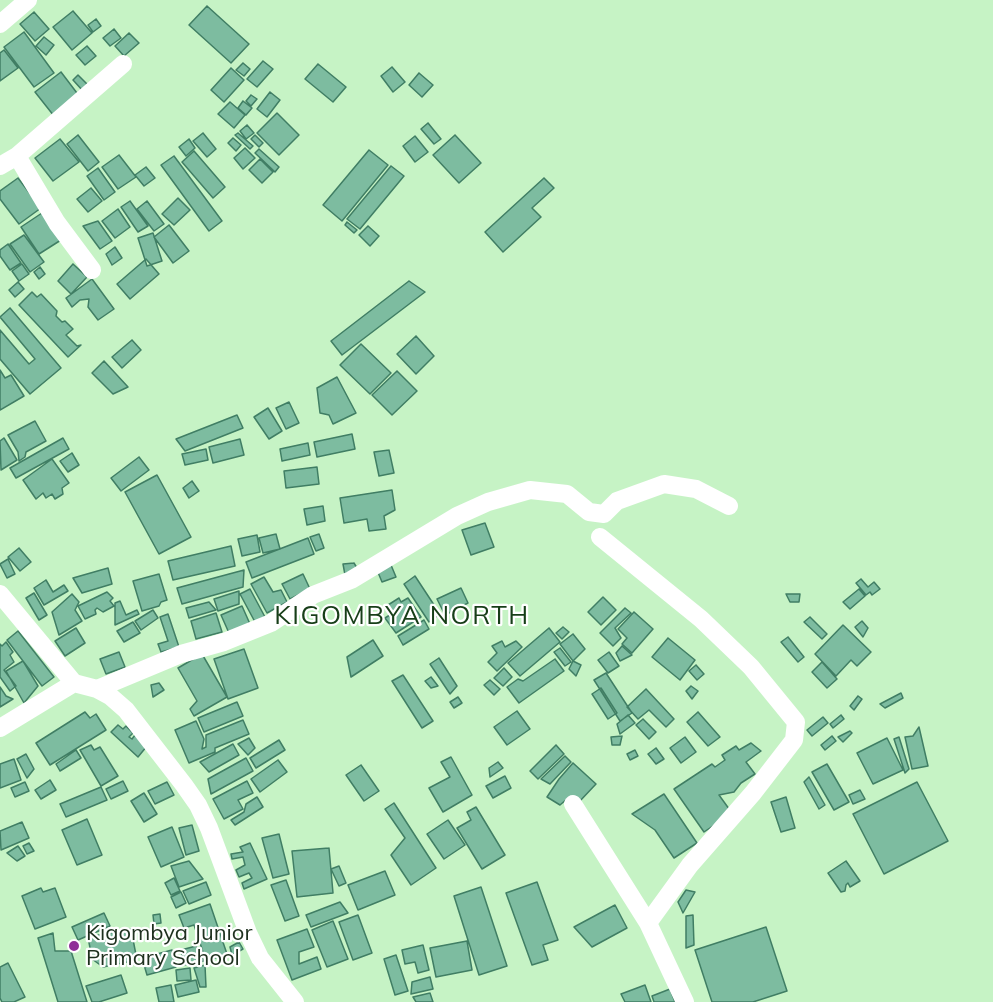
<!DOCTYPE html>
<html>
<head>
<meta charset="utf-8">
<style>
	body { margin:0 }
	canvas { display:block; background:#c6f3c5 }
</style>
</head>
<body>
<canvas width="993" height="1002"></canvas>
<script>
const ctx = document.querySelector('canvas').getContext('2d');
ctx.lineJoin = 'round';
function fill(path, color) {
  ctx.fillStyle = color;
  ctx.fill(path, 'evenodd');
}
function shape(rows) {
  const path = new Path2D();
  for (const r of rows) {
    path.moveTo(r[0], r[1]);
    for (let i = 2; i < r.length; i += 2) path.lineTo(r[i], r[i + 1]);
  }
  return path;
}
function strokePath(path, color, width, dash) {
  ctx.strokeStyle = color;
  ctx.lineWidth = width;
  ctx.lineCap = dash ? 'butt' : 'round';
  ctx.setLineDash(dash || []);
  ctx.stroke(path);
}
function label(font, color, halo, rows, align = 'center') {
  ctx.font = font + ' Mulish,sans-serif';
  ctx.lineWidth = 4.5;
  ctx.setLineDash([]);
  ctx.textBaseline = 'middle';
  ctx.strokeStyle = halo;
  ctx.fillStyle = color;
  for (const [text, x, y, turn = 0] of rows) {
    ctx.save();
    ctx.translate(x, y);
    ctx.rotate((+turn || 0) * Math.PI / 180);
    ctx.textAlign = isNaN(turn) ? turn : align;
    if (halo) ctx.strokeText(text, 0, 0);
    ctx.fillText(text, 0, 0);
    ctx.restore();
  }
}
const building = shape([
	[207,6,249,44,231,63,189,25,207,6],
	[73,11,92,33,72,50,53,27,73,11],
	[34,12,49,29,35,41,20,24,34,12],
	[96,19,101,26,93,32,88,25,96,19],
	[114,29,121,38,110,46,103,38,114,29],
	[24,32,54,73,34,87,4,47,24,32],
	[129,33,139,43,124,56,115,46,129,33],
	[44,37,54,45,46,55,36,46,44,37],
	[87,46,96,56,85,65,76,55,87,46],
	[4,50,18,68,0,81,0,53,4,50],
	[263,61,273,69,257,87,247,79,263,61],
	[243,63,250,69,244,76,236,70,243,63],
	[318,64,346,87,333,102,305,79,318,64],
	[392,67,405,82,393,92,381,76,392,67],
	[231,68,244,80,224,102,211,90,231,68],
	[61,72,80,97,54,116,35,92,61,72],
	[419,73,433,85,422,97,409,85,419,73],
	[78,75,89,86,83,91,73,80,78,75],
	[270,92,280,100,267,117,257,109,270,92],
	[251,95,257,99,251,106,246,101,251,95],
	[243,101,252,108,246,115,238,108,243,101],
	[230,102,245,115,234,128,218,114,230,102],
	[277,113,299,135,279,155,257,133,277,113],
	[428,123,441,139,434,144,421,129,428,123],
	[247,125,254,133,246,139,240,131,247,125],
	[203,133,216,149,207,157,193,141,203,133],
	[238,133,253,146,250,149,235,135,238,133],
	[78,135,99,162,88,171,67,144,78,135],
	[255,135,263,143,259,147,251,139,255,135],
	[455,135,481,163,459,183,433,155,455,135],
	[415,136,428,152,415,162,403,146,415,136],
	[233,138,241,145,236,151,228,143,233,138],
	[60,139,79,162,53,181,35,158,60,139],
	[189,139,195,148,186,156,179,147,189,139],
	[245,148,255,158,243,169,234,158,245,148],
	[259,149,279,167,275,172,255,153,259,149],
	[369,150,388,165,342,221,323,205,369,150],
	[194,151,225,187,213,198,182,162,194,151],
	[119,155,136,177,118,189,102,167,119,155],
	[174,156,222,221,209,231,161,165,174,156],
	[260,159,273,172,262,183,249,170,260,159],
	[391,166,404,176,360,229,347,219,391,166],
	[146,167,155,178,144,186,135,175,146,167],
	[98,168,115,192,104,200,87,176,98,168],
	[18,178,41,208,19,224,0,199,0,191,18,178],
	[544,178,554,188,532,208,541,217,503,252,485,232,544,178],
	[91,188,102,201,88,212,77,199,91,188],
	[178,198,190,210,174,225,162,214,178,198],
	[130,201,148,226,138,232,121,207,130,201],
	[147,201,164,224,154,231,137,209,147,201],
	[118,209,130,227,115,238,102,221,118,209],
	[42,213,61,240,39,254,21,227,42,213],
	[98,221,112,241,100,249,83,226,98,221],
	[347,222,357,230,354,233,345,225,347,222],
	[169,225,189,251,173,263,154,237,169,225],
	[368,226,379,236,370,246,359,235,368,226],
	[153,233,162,261,147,266,138,238,153,233],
	[24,235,44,262,30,272,10,244,24,235],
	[8,244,21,263,10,270,0,256,0,250,8,244],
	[115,247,122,258,112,265,106,254,115,247],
	[146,259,159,274,130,299,117,284,146,259],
	[22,264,29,274,19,281,12,271,22,264],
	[73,264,87,277,71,294,58,281,73,264],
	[40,267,45,274,39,279,34,272,40,267],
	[92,279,114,309,98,320,88,307,89,299,80,300,72,307,66,298,92,279],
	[409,281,425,292,342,355,331,341,409,281],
	[18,282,24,289,15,297,9,290,18,282],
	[32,292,37,297,41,294,57,311,56,316,62,322,65,321,73,329,66,335,77,346,81,345,68,357,19,305,32,292],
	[10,308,61,368,30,394,0,359,0,330,29,364,35,359,0,317,10,308],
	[416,336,434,356,416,374,397,354,416,336],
	[132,340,141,350,122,368,112,357,132,340],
	[361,344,391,373,370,394,340,365,361,344],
	[104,361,128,387,113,394,92,373,104,361],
	[0,370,5,378,11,375,24,396,0,410,0,370],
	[397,371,417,391,392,415,372,395,397,371],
	[337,377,356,413,333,424,329,415,320,413,317,388,337,377],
	[289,402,299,423,286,429,276,408,289,402],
	[268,408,282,431,269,439,254,417,268,408],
	[237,415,243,428,185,451,176,439,237,415],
	[35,421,46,441,26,452,25,457,19,461,18,452,8,435,35,421],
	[352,434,355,449,317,457,314,442,352,434],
	[4,438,17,460,1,470,0,441,4,438],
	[63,438,69,449,16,478,10,468,63,438],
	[240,439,244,455,213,463,209,447,240,439],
	[308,443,310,455,282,461,280,449,308,443],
	[206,449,208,460,185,465,182,454,206,449],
	[389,450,394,473,379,476,374,452,389,450],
	[72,453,79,465,68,472,60,461,72,453],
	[139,457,149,470,121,491,111,478,139,457],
	[52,459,69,483,62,488,63,494,55,499,52,494,46,498,43,493,36,499,23,480,52,459],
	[317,467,319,484,286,488,284,471,317,467],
	[157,475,191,537,159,554,125,492,157,475],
	[192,481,199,491,189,498,183,488,192,481],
	[392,490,395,510,384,516,386,529,369,531,367,519,344,523,340,498,392,490],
	[323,506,325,521,307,525,304,509,323,506],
	[485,523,494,547,471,555,462,530,485,523],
	[276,534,280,549,263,553,259,538,276,534],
	[319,534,324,548,316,551,310,537,319,534],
	[257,535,260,552,242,556,238,539,257,535],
	[308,538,314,554,252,578,246,562,308,538],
	[231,546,235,566,173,580,168,561,231,546],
	[19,548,31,562,20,571,8,557,19,548],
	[8,559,15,574,7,578,0,564,8,559],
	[354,563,360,573,345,575,343,564,354,563],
	[391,565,396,577,382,582,377,570,391,565],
	[108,568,112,584,82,593,73,578,108,568],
	[244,570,243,587,182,604,177,588,244,570],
	[159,574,167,600,161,602,159,606,142,611,133,581,159,574],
	[303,574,310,589,290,599,282,584,303,574],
	[415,576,440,614,429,622,404,584,415,576],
	[264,577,273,592,281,590,287,602,267,613,251,584,264,577],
	[861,579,868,587,874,582,880,589,872,595,870,592,866,595,856,583,861,579],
	[46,580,53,592,64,585,68,591,44,605,34,588,46,580],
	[461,588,468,603,445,615,437,599,461,588],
	[250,589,265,617,255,622,240,594,250,589],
	[859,589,865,596,850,609,843,602,859,589],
	[239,591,239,604,218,611,214,599,239,591],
	[107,592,113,598,110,601,114,606,103,612,97,608,95,610,96,614,85,619,78,606,107,592],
	[34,593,47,615,39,620,26,598,34,593],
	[72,594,79,602,75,610,82,621,59,635,52,612,72,594],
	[786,594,800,594,799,602,790,602,786,594],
	[603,597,616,610,601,625,588,612,603,597],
	[399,598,401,602,408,598,421,617,396,633,385,618,393,613,388,605,399,598],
	[120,601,126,615,137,610,139,614,115,625,115,603,120,601],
	[209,602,216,610,189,618,186,608,209,602],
	[242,606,250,624,229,633,221,615,242,606],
	[625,608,631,613,615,628,621,638,613,646,600,633,625,608],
	[153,610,158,618,141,630,135,621,153,610],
	[634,612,653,629,632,653,622,644,627,638,618,629,634,612],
	[216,613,222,632,196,639,191,621,216,613],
	[168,614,179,647,161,652,158,644,168,641,160,617,168,614],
	[810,617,827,634,822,639,804,622,810,617],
	[424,620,429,629,403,645,398,636,424,620],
	[862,621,868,628,863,637,855,627,862,621],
	[133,622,140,633,124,642,117,631,133,622],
	[843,625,871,652,857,666,851,660,836,676,815,654,843,625],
	[563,627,569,632,562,639,556,633,563,627],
	[76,628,85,643,65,656,55,641,76,628],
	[549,628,560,642,520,676,508,663,549,628],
	[18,631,54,677,42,686,7,640,18,631],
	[573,634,585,649,573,661,560,644,573,634],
	[788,637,804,657,798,662,781,642,788,637],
	[668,638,695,660,680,680,652,657,668,638],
	[373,640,383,656,351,677,347,657,373,640],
	[502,641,505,647,516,641,522,647,497,671,488,662,497,653,492,646,502,641],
	[6,642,13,652,10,655,14,662,4,670,16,686,10,691,0,677,0,644,2,646,6,642],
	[622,646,632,655,620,661,616,653,622,646],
	[560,648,571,662,565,666,554,652,560,648],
	[244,649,258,688,228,699,214,659,244,649],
	[119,652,125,667,106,674,100,659,119,652],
	[609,652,619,666,608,673,598,660,609,652],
	[202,654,227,697,194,716,190,709,197,701,178,668,202,654],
	[439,658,457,686,450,694,430,664,439,658],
	[555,659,564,671,519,703,507,687,518,679,523,681,555,659],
	[23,661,38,686,24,703,6,671,23,661],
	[573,661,581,665,576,676,569,669,573,661],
	[822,662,837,679,827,688,812,672,822,662],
	[696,665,704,674,697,680,689,671,696,665],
	[504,668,512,677,503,686,494,678,504,668],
	[606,673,632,713,620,721,594,680,606,673],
	[403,675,433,721,422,728,392,681,403,675],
	[431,677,438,686,431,688,425,681,431,677],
	[490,680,500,689,494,695,484,685,490,680],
	[159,683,164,690,153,697,151,685,159,683],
	[691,686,698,691,692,699,686,691,691,686],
	[0,687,6,696,13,699,0,707,0,687],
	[601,688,617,713,608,719,592,694,601,688],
	[646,689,674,719,666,727,649,710,638,719,627,707,646,689],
	[901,693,903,698,885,708,880,704,901,693],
	[858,696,862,699,854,710,850,706,858,696],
	[458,697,462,703,454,708,450,702,458,697],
	[237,702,243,716,204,732,198,718,237,702],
	[517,711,530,729,507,745,494,727,517,711],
	[85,712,90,718,96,714,106,730,50,765,36,743,85,712],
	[698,712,720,737,708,746,687,722,698,712],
	[628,715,635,723,620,734,617,724,628,715],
	[841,715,844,719,833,728,830,724,841,715],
	[823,717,828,723,812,736,807,730,823,717],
	[643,719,656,732,649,739,636,725,643,719],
	[243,720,249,734,215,748,215,752,189,763,175,730,196,721,204,739,202,749,206,747,206,735,243,720],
	[118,725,123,729,126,726,133,733,129,737,132,739,135,735,147,746,138,757,111,732,118,725],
	[919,727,928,766,912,769,905,737,913,736,919,727],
	[850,731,852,733,843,742,838,737,850,731],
	[622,736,620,745,612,745,611,737,622,736],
	[832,736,836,741,825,750,821,745,832,736],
	[685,737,696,752,681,763,670,748,685,737],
	[899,737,909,769,905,773,894,739,899,737],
	[249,738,255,748,248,755,238,744,249,738],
	[887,738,903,770,873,784,857,753,887,738],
	[279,740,285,750,256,768,250,758,279,740],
	[751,743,761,751,746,762,755,774,741,783,734,792,719,795,732,813,704,832,674,789,712,764,715,767,725,760,722,755,736,746,739,750,751,743],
	[233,744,239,755,209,772,200,762,233,744],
	[91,745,94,750,100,747,118,776,101,786,80,750,91,745],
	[556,745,564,754,538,779,530,771,556,745],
	[656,748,664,759,656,764,648,754,656,748],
	[76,750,81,758,60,771,56,764,76,750],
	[635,750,638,756,630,760,627,754,635,750],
	[26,754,34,769,27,778,17,759,26,754],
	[565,756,571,762,550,784,541,779,565,756],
	[451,757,472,795,443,812,429,788,450,777,441,762,451,757],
	[246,758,253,771,211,794,208,779,246,758],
	[14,759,21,780,0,788,0,764,14,759],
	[278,760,287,772,260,792,251,779,278,760],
	[498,762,503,768,490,777,489,768,498,762],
	[573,763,596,784,579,802,567,799,560,805,547,797,559,779,573,763],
	[827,764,849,802,834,810,812,772,827,764],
	[361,765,379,791,364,801,346,775,361,765],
	[505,776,511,788,493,798,486,786,505,776],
	[809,777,825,805,819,809,804,782,809,777],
	[50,780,56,790,41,799,35,790,50,780],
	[123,781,128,791,111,799,106,789,123,781],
	[247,781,253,793,238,800,243,809,224,819,213,799,247,781],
	[25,782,29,791,15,797,11,788,25,782],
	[167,782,174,795,155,804,148,791,167,782],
	[917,782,948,841,884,874,853,814,917,782],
	[101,787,107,800,66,817,60,804,101,787],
	[860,790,865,799,853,804,849,795,860,790],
	[144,793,157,814,144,822,131,801,144,793],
	[664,794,697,843,674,858,655,830,632,814,664,794],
	[257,797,263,807,235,825,231,820,244,812,246,804,257,797],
	[786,797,795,828,781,832,771,802,786,797],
	[394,803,436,868,411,885,391,855,405,838,385,809,394,803],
	[476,807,505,855,482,869,457,828,471,820,467,812,476,807],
	[87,819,102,855,77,865,62,830,87,819],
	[448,820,465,845,444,859,427,834,448,820],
	[22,822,29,838,1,850,0,831,22,822],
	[192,825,199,851,186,855,179,828,192,825],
	[172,827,184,857,161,867,148,837,172,827],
	[279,834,289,874,273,878,262,838,279,834],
	[29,843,34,851,27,854,23,846,29,843],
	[250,843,267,879,244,889,242,883,252,878,249,873,239,877,236,870,245,865,243,857,232,859,231,854,243,852,240,847,250,843],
	[18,846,25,856,17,861,7,853,18,846],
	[329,848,333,893,297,897,292,851,329,848],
	[189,861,203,879,179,887,171,866,189,861],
	[846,861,860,881,850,887,848,883,846,885,845,891,841,892,828,873,846,861],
	[339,866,346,883,339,886,331,869,339,866],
	[385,871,395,895,358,910,348,885,385,871],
	[174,878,180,891,171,895,165,883,174,878],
	[286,880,299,916,285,921,271,885,286,880],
	[206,882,211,895,189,904,183,891,206,882],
	[537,882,558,940,543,945,548,960,532,965,506,893,537,882],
	[481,887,507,966,479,975,454,896,481,887],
	[41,888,43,892,55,888,66,917,35,929,22,896,41,888],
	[686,890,695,892,683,913,678,902,686,890],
	[181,892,186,903,176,908,171,897,181,892],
	[340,902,348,913,311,927,306,915,340,902],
	[210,904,227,954,206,961,194,925,184,928,179,915,210,904],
	[615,905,627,928,592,947,574,927,615,905],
	[104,913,110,926,78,940,72,927,104,913],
	[160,914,161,923,154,924,153,915,160,914],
	[358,915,372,953,353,960,339,922,358,915],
	[693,915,694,945,686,948,686,916,693,915],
	[333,921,348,959,327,967,312,930,333,921],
	[766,927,787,991,753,1002,712,1002,695,950,766,927],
	[131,929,137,960,103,967,92,959,88,937,131,929],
	[307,929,314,947,299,952,299,964,317,957,321,969,292,980,277,940,307,929],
	[53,933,55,951,71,951,87,1002,58,1002,38,938,53,933],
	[467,941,472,970,436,977,430,948,467,941],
	[239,942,243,949,232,955,230,947,239,942],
	[423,945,429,970,418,973,415,962,405,964,402,950,423,945],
	[196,946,204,961,184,965,181,950,196,946],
	[172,950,176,967,147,975,142,958,172,950],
	[396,955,408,991,395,995,384,959,396,955],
	[8,963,25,997,14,1002,2,1002,0,998,0,967,8,963],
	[205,965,206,987,200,987,194,968,205,965],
	[190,968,191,980,177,981,176,970,190,968],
	[121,975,127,993,99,1002,92,1002,86,986,121,975],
	[430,977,433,989,411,994,412,982,430,977],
	[196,980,199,992,178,997,175,985,196,980],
	[171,985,174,1002,159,1002,156,988,171,985],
	[645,985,651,1002,625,1002,621,994,645,985],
	[670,989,675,1002,654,1002,652,996,670,989],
	[430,993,433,1002,416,1002,413,997,430,993]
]);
const minor = shape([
	[0,24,28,0],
	[17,156,57,223,92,270],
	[0,166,17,156,123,64],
	[600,537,701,619,751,667,796,722,794,740,753,793,690,865,648,923],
	[0,594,74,683,97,689,110,696,126,710,184,785,198,805,209,828,248,933,260,958,295,1002],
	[97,689,181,654,224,642,271,623,313,595,351,580,457,516,488,502,530,490,567,494,589,512,604,514,617,501,664,484,696,489,729,506],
	[0,728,74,683],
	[573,804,648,923,685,1002]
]);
const markers = [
	[74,946,6,"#8f2f98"]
];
const poiNames = [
	["Kigombya Junior",86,933],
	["Primary School",86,958]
];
const quarterNames = [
	["KIGOMBYA NORTH",402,616]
];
fill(building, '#7dbca0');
strokePath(building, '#407e64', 1.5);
strokePath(minor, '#fff', 18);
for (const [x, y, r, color] of markers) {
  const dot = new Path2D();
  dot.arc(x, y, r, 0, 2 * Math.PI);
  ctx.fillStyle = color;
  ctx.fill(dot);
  strokePath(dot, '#fff', 2);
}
label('22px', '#1e301e', '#fff', poiNames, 'left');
ctx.letterSpacing = '1.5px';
label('26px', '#173e18', '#fff', quarterNames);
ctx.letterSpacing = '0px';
</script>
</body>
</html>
